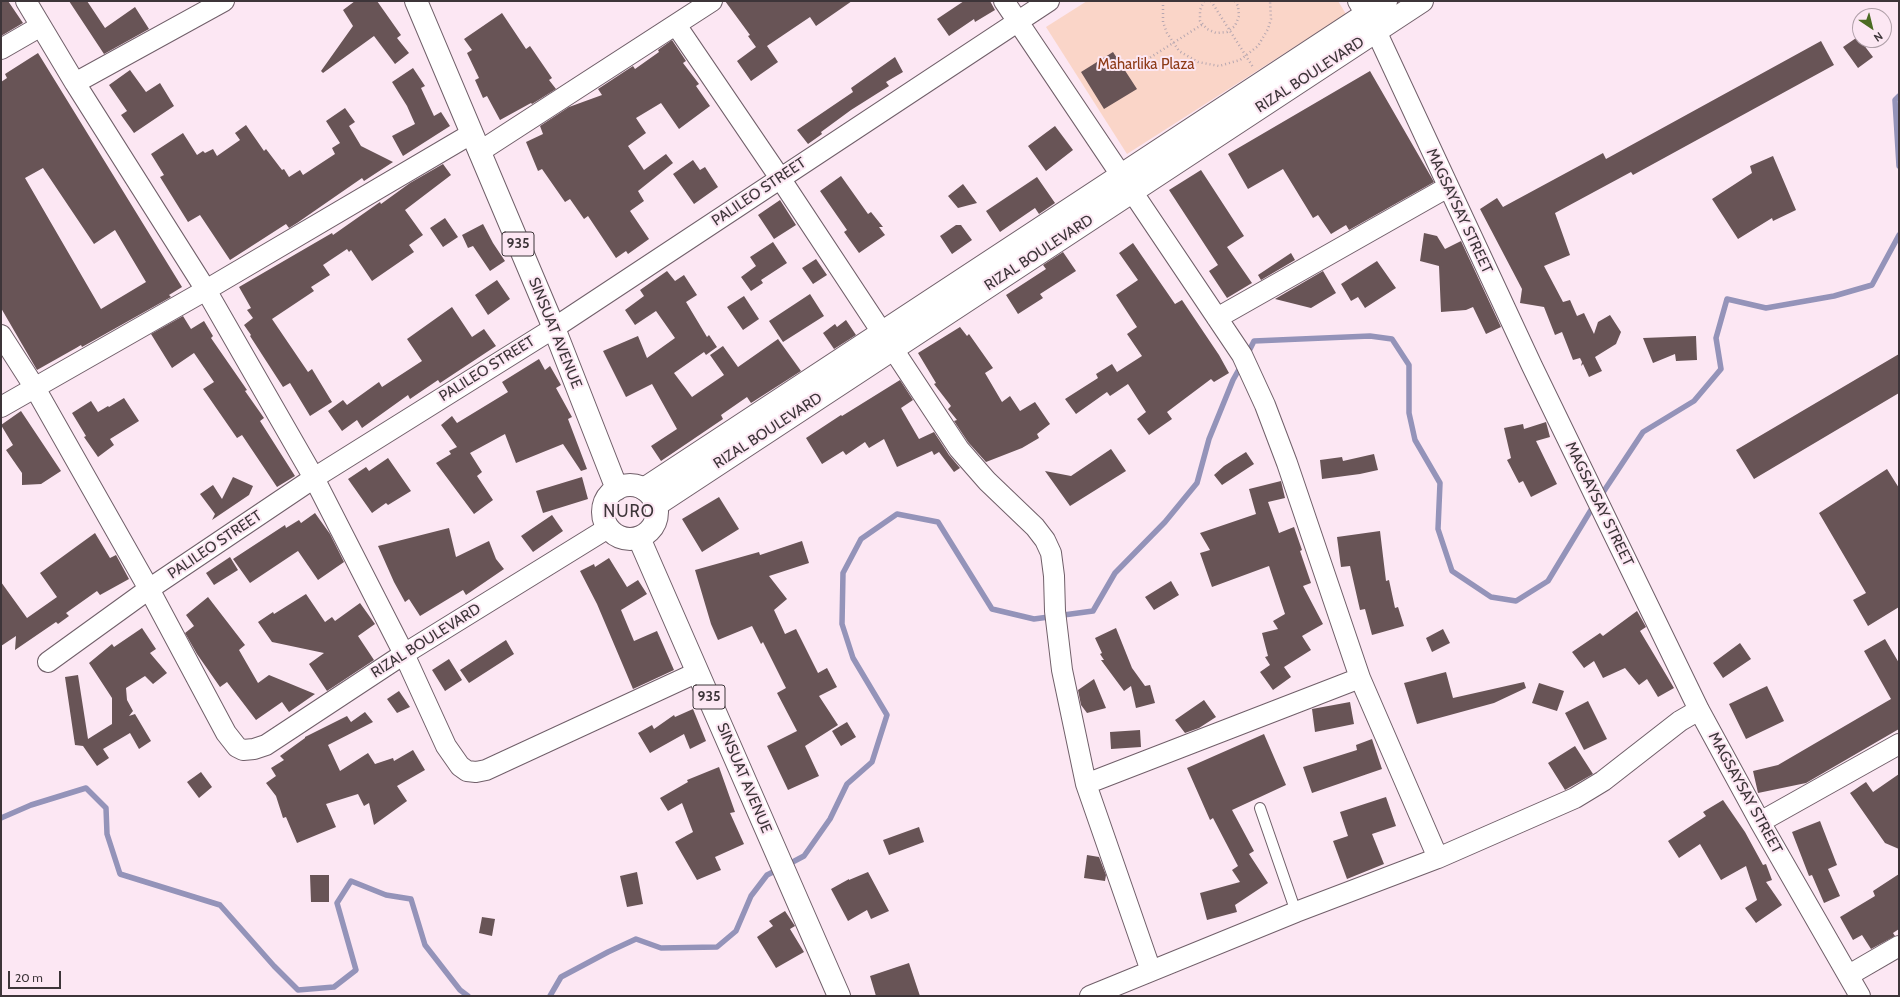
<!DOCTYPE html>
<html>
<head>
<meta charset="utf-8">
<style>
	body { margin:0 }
	#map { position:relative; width:1900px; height:997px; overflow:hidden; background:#fce7f3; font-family:Cabin,sans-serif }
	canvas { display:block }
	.frame { position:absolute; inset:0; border:2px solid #3d3539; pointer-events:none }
	.north { position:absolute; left:1852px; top:8px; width:40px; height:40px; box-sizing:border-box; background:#fce7f3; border:1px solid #b0a0a9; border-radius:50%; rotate:145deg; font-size:11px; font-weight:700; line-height:16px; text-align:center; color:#3d3539 }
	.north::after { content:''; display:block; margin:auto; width:14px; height:18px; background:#4b6b22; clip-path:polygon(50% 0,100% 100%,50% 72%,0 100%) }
	.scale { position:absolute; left:8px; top:971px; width:53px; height:18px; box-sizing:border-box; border:2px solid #3d3539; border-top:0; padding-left:5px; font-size:12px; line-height:14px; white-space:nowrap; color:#3d3539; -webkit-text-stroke:3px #fce7f3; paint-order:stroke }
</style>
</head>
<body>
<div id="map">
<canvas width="1900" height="997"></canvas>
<div class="frame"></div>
<div class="north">N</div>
<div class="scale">20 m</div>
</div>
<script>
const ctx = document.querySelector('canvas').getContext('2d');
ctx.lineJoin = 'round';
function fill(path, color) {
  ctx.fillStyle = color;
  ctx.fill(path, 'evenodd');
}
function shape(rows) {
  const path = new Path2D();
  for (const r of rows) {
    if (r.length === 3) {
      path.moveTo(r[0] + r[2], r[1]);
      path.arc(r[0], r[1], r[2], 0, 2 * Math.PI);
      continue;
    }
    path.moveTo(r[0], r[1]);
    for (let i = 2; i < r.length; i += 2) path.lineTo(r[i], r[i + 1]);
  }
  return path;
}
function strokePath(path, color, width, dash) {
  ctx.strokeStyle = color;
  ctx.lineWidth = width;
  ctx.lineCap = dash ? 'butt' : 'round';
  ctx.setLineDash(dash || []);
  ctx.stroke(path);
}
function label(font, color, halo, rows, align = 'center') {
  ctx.font = font + ' Cabin,sans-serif';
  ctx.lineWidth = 4;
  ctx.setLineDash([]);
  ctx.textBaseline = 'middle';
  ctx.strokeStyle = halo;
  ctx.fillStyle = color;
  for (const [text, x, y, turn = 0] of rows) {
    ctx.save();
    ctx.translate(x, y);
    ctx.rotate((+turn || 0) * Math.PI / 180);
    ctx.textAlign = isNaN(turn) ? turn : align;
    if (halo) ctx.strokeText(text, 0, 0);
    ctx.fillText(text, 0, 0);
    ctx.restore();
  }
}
const green = shape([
	[1087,1,1338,1,1346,14,1127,154,1046,27]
]);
const stream = shape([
	[1899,96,1895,100,1899,166],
	[1247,355,1254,341,1370,336,1392,339,1409,365,1409,413,1415,440,1440,483,1438,529,1452,571,1491,597,1516,601,1548,581,1594,505],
	[1600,497,1643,432,1694,401,1721,369,1716,338,1727,299,1766,308,1834,296,1872,285,1899,235],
	[1,818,31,805,86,788,106,808,107,834,120,874,220,905,274,966,298,990,334,987,356,970,337,903,351,881,386,895,411,899,425,945,460,990,468,996],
	[787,865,804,856,830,819,847,784,872,762,887,715,853,658,842,624,843,573,861,539,897,514,938,522,992,609,1034,619,1093,611,1115,573,1165,522,1197,483,1209,439,1233,380,1242,364],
	[550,996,561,977,608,952,636,939,661,948,717,947,736,931,751,896,767,875,779,869]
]);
const building = shape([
	[1,1,8,1,23,23,1,36],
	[69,1,87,1,105,28,135,7,149,29,104,54],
	[355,1,377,1,401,35,397,38,409,53,395,64,374,36,323,73,321,71,353,26,343,10],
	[725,1,852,1,816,26,810,17,767,46,778,62,751,81,737,61,756,47,748,36,750,35],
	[964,1,990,1,995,10,975,22,974,19,949,36,937,19],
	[502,13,526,49,530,46,552,78,549,80,556,89,532,104,531,103,500,120,487,96,483,98,475,80,479,78,467,53,472,50,464,39],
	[1859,36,1860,40,1873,57,1858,68,1843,47],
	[672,40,686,61,683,63,699,84,696,86,710,106,679,129,661,103,636,118,646,133,628,146,644,170,666,154,673,163,638,191,644,201,630,211,649,239,628,254,626,251,616,258,588,216,584,219,570,199,565,202,542,169,538,171,526,142,543,134,540,126,569,107,602,95,598,89,633,66,635,69,659,52,658,50],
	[1821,41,1834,65,1633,175,1631,172,1555,213,1570,255,1544,266,1563,302,1570,300,1577,316,1584,313,1594,334,1598,322,1610,315,1621,332,1616,344,1595,357,1602,371,1589,377,1583,364,1581,366,1582,362,1580,358,1573,360,1562,332,1555,335,1544,307,1520,303,1522,289,1480,209,1497,198,1503,207,1603,153,1606,159],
	[1113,52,1137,89,1104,109,1081,72],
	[38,53,182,287,169,295,171,297,82,347,81,345,76,348,37,370,1,308,1,82,7,78,5,74],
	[43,168,94,244,115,230,146,282,101,309,25,178],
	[895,57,903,72,886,82,889,86,851,110,821,132,822,134,808,144,797,130,853,92,851,88],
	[413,68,425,86,421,88,434,116,441,112,450,126,403,156,392,136,415,124,407,106,392,82],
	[130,70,146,92,160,83,174,106,134,133,121,115,127,111,109,85],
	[1370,71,1434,182,1349,230,1346,225,1331,234,1318,215,1313,218,1283,169,1248,189,1228,154],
	[345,108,355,122,349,126,361,146,393,162,364,181,362,178,297,223,289,228,286,224,230,260,200,215,188,222,160,177,164,175,151,154,183,133,197,155,203,151,205,153,213,149,217,156,240,140,235,133,246,125,264,151,266,149,282,170,284,169,289,177,300,170,303,175,335,154,332,148,340,143,326,121],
	[1055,126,1073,150,1046,171,1028,146],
	[1773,156,1796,210,1773,221,1772,218,1738,239,1712,199,1752,173,1750,166],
	[693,160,700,170,705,167,718,187,694,204,673,174],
	[443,164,451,175,405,210,423,235,409,245,414,252,372,281,351,250,349,252,347,249,323,265,330,275,311,287,314,291,272,319,308,372,312,369,332,402,310,416,290,383,283,387,250,336,251,335,244,325,253,318,247,310,251,308,239,287,332,233,333,235,380,202,381,204,410,183],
	[1201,170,1244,236,1227,247,1252,283,1227,298,1209,271,1218,265,1169,190],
	[841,176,868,214,871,212,883,227,879,227,885,235,859,253,844,232,847,230,820,191],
	[1037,177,1055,203,1039,214,1035,208,1000,232,986,211],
	[963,184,977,203,958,208,948,196],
	[780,200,796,225,774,239,758,215],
	[445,218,458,237,443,247,430,228],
	[483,224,493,243,505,261,490,271,473,246,468,248,462,235],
	[956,225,961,225,972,240,952,254,940,236],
	[1424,233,1437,236,1445,249,1461,241,1501,327,1486,334,1473,307,1466,310,1441,312,1439,266,1420,261],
	[773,242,787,263,761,280,763,283,751,291,741,277,756,266,750,257],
	[1133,243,1175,304,1182,300,1219,355,1229,373,1214,382,1211,379,1167,412,1172,419,1149,435,1137,419,1146,412,1128,384,1110,396,1107,392,1076,414,1065,399,1098,378,1096,374,1112,364,1117,372,1142,356,1127,334,1137,327,1116,295,1138,280,1119,253],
	[1063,252,1076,271,1040,294,1043,298,1018,314,1006,295,1046,269,1043,265],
	[1291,253,1295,260,1261,280,1258,275],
	[816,259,827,275,813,284,802,268],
	[1377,261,1396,288,1365,308,1358,297,1351,301,1341,284],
	[667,271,675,281,684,275,697,295,686,302,707,337,709,335,717,347,706,355,704,352,674,373,692,397,724,375,710,355,723,346,738,367,778,339,801,371,751,403,747,397,721,415,723,419,661,461,651,446,677,429,652,384,626,397,603,351,638,336,647,358,675,338,656,311,635,325,625,310,644,296,640,290],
	[1323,271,1336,293,1311,308,1275,299],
	[497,280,510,299,488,315,475,295],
	[810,294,824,316,783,342,769,321],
	[744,296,759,319,743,330,727,307],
	[452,307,472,337,484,329,496,346,440,383,438,380,410,399,408,395,362,428,357,420,342,431,328,411,343,400,347,405,379,382,382,387,422,361,407,339],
	[183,316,191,329,204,321,213,336,211,338,247,390,245,391,264,418,260,421,295,476,277,487,242,435,237,438,203,389,214,382,194,353,172,368,151,334],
	[846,320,856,335,834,349,823,333,835,324,837,327],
	[960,327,967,336,969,334,993,368,985,373,1002,402,1010,396,1020,411,1035,402,1050,424,1037,434,1039,438,1022,448,986,462,968,442,954,421,957,420,948,409,951,406,934,384,936,383,918,353],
	[1696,336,1697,360,1676,361,1675,354,1653,363,1643,338],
	[1899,354,1899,393,1754,479,1736,450],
	[539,359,545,370,550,366,561,385,556,388,572,417,568,419,587,469,581,471,563,444,516,463,505,434,470,453,482,472,477,476,493,500,474,514,436,463,451,454,449,451,457,447,441,425,452,416,457,423,508,392,502,382],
	[900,380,913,400,901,408,919,439,934,432,949,455,960,468,954,472,939,452,934,455,932,451,897,467,884,439,869,448,865,442,846,455,843,451,822,464,806,438,841,415,842,416],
	[124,398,139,421,110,439,114,445,98,457,84,437,86,436,72,413,91,401,98,412,108,406,109,407],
	[21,411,61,471,41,484,22,485,22,473,6,450,13,445,1,425],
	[1546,422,1550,437,1536,441,1557,484,1531,497,1523,481,1519,483,1507,460,1511,458,1504,428,1523,424,1524,429],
	[1111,449,1126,471,1070,506,1045,471,1071,476],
	[1246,452,1254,464,1222,485,1214,475,1224,466],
	[1374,454,1378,470,1360,474,1322,479,1320,460,1342,457,1343,461],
	[388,458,411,491,388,505,386,503,372,513,348,479,366,467,369,471],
	[1887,469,1899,488,1899,607,1868,626,1853,600,1866,593,1819,513],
	[233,477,253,486,249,495,212,520,215,514,200,494,213,485,222,499],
	[582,477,588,499,543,513,536,491],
	[1281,481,1285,498,1268,502,1279,533,1294,527,1302,550,1300,551,1311,583,1303,586,1323,624,1302,636,1311,650,1284,667,1291,677,1273,690,1260,672,1270,665,1265,657,1268,656,1262,633,1278,629,1273,621,1285,614,1269,566,1212,587,1200,553,1210,550,1200,533,1256,514,1249,489],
	[719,497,739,529,702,552,682,519],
	[315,513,330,534,344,562,318,580,298,551,250,583,233,559,285,525,286,528,299,520,301,523],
	[552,515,563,531,533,552,521,536],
	[449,528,456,557,489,541,496,559,504,569,466,595,463,590,420,616,409,599,405,602,394,582,378,546],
	[1380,531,1386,581,1389,580,1395,608,1398,607,1404,626,1372,635,1365,609,1360,610,1350,566,1341,567,1337,537],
	[95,533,110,558,116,555,129,579,100,595,97,591,66,613,69,616,58,624,56,622,15,650,16,636,1,646,1,582,27,618,57,597,40,573],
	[802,541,809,563,769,576,787,599,774,610,785,634,796,629,818,673,827,668,837,687,819,696,838,725,805,746,819,776,788,790,767,746,797,731,777,693,786,688,763,642,761,644,752,626,718,640,711,624,695,570,759,552,760,555],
	[230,557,238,570,214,585,206,573],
	[609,558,627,587,638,580,647,594,621,610,634,641,657,631,674,670,633,689,597,604,580,571,594,564,595,567],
	[1171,581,1179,595,1154,610,1145,597],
	[306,594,325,622,332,617,335,621,360,603,375,624,358,636,374,660,327,691,309,664,324,653,272,642,258,622,273,612,274,614],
	[208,597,245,645,239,650,258,683,269,675,315,694,289,712,282,702,256,720,227,682,220,687,197,654,185,633,194,626,186,615],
	[1637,611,1646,627,1640,631,1674,688,1658,697,1647,679,1639,685,1625,668,1603,678,1594,661,1584,668,1572,652,1600,633,1603,636],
	[142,628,156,649,150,653,167,673,153,684,145,676,126,688,127,700,133,711,129,716,135,714,151,741,139,749,130,733,103,749,109,758,97,766,83,746,75,745,65,677,78,675,88,739,112,724,112,698,89,663,112,644,114,647],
	[1116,628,1132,668,1145,686,1150,685,1155,703,1136,708,1131,686,1124,691,1101,660,1104,660,1100,654,1102,653,1095,638],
	[1443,629,1450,643,1432,652,1426,638],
	[1885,639,1899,663,1899,729,1806,783,1758,793,1753,771,1778,765,1891,699,1864,651],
	[506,640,514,654,469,683,460,670],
	[1740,643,1751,659,1723,678,1713,663],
	[449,659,462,680,445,691,432,670],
	[1446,672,1453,698,1524,682,1526,688,1494,703,1417,724,1404,683],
	[1094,679,1106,708,1087,713,1081,705,1078,690],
	[1539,683,1564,691,1557,711,1532,703],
	[1767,686,1784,721,1746,739,1729,704],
	[399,691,410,707,397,713,387,699],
	[1204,700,1216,717,1199,728,1185,733,1175,720],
	[1588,701,1607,739,1584,750,1565,713],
	[1350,702,1354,724,1315,732,1312,709],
	[693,709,706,741,690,749,684,734,650,753,638,733,652,725,654,729,674,715,675,717],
	[365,712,373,722,328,745,340,771,368,753,375,764,393,758,394,761,413,750,425,770,397,786,407,801,374,825,369,803,364,806,358,794,326,804,336,827,297,843,286,817,283,818,276,796,266,783,276,776,271,768,284,760,280,756,305,738,305,737,347,716,351,722],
	[847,722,856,737,841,746,832,731],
	[1140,730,1141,747,1111,749,1110,732],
	[1264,734,1286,785,1232,810,1254,851,1249,854,1268,883,1235,905,1237,912,1207,920,1200,893,1240,882,1232,870,1238,866,1213,818,1210,820,1187,768],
	[1372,739,1382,769,1312,793,1303,767,1357,750,1356,745],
	[1575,746,1593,774,1565,790,1548,763],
	[719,767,735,812,730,813,744,844,715,857,721,870,697,880,675,842,693,832,682,803,668,811,660,798,688,782,687,780],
	[201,772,212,787,199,798,187,782],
	[1899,774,1899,849,1885,843,1850,793,1866,782,1873,792],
	[1386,797,1396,826,1372,834,1384,864,1347,879,1333,841,1348,836,1340,812],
	[1723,800,1745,832,1763,865,1766,864,1772,880,1766,882,1782,905,1756,923,1745,908,1757,900,1746,866,1721,880,1700,844,1679,858,1668,841,1706,816,1703,812],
	[1820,821,1837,865,1828,869,1840,896,1824,903,1812,875,1809,876,1792,832],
	[919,827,924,842,889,855,883,840],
	[1087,855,1099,857,1106,875,1105,881,1084,878],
	[637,872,643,904,627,907,620,876],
	[868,872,889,911,871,919,867,910,848,921,831,889,849,879,849,880],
	[1899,874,1899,929,1893,933,1895,936,1871,949,1862,935,1853,940,1840,917,1875,896,1873,891],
	[310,875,329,875,329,902,311,902],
	[785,911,795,926,790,929,804,952,776,968,757,937,773,926,769,921],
	[482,917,495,919,492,936,479,933],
	[909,963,920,996,876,996,870,976]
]);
const path = shape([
	[1163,1,1163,22,1167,33,1179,51,1198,62,1219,66,1240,60,1258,46,1268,29,1271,19,1270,1],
	[1204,1,1200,10,1200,21,1207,29,1216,33,1227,32,1235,26,1239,16,1238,6,1235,1],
	[1211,1,1253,67],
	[1140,64,1203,24]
]);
const lane = shape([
	[1260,808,1296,912]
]);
const street = shape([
	[26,1,75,83,206,290,314,478,404,654,446,746,460,766,467,771,476,772,486,770,698,672],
	[1004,1,1242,355,1265,405,1287,463,1360,678,1438,858],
	[1358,1,1376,31,1532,366,1699,710,1760,822,1860,996],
	[676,25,780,178,959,449,987,481,1035,527,1045,540,1051,553,1054,576,1055,611,1062,670,1086,784,1151,971],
	[1,49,41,26],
	[75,83,224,1],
	[479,152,712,1],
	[1217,318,1448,187],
	[1,335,35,388,149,589,226,733,237,747,243,750,254,749,266,745,404,654,608,528],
	[1,407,206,290,471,134],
	[48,662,149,589,314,478,554,328,1049,1],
	[1086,784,1360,678],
	[1760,822,1899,744],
	[1849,975,1899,946],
	[1090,996,1296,912,1438,858,1575,798,1603,781,1680,721,1699,710]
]);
const secondary = shape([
	[644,489,1386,1],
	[656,505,1422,1]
]);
const primary = shape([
	[416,1,554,328,617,489],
	[630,512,27],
	[639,538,839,996]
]);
const shields = [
	[518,244,32],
	[709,697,32]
];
const shieldNames = [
	["935",518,244],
	["935",709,697]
];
const parkNames = [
	["Maharlika Plaza",1146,65]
];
const streetNames = [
	["RIZAL BOULEVARD",1310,75,-33],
	["PALILEO STREET",759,192,-34],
	["MAGSAYSAY STREET",1459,211,65],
	["RIZAL BOULEVARD",1039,253,-33],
	["SINSUAT AVENUE",555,333,68],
	["PALILEO STREET",487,369,-32],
	["RIZAL BOULEVARD",768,431,-33],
	["MAGSAYSAY STREET",1599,504,64],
	["PALILEO STREET",215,545,-34],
	["RIZAL BOULEVARD",426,641,-32],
	["SINSUAT AVENUE",744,778,67],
	["MAGSAYSAY STREET",1745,793,61]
];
const quarterNames = [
	["NURO",629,512]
];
fill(green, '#fad5c8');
strokePath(stream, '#9493b9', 5.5);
fill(building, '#685456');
strokePath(lane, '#705f69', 12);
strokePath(street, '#705f69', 22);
strokePath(secondary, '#705f69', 24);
strokePath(primary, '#705f69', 24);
strokePath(path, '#b7a7b0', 2.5, [1, 3]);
strokePath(lane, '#fff', 10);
strokePath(street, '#fff', 20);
strokePath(secondary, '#fff', 22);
strokePath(primary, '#fff', 22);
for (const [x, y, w] of shields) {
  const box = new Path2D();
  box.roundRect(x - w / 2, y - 12, w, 24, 3);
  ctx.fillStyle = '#fce7f3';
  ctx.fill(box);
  strokePath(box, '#3d3539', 1);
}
label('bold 14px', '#3d3539', null, shieldNames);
label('15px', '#8e3b17', '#fce7f3', parkNames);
label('15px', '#3d3539', '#fce7f3', streetNames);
ctx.letterSpacing = '1px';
label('17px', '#3d3539', '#fce7f3', quarterNames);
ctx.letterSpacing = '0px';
</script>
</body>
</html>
